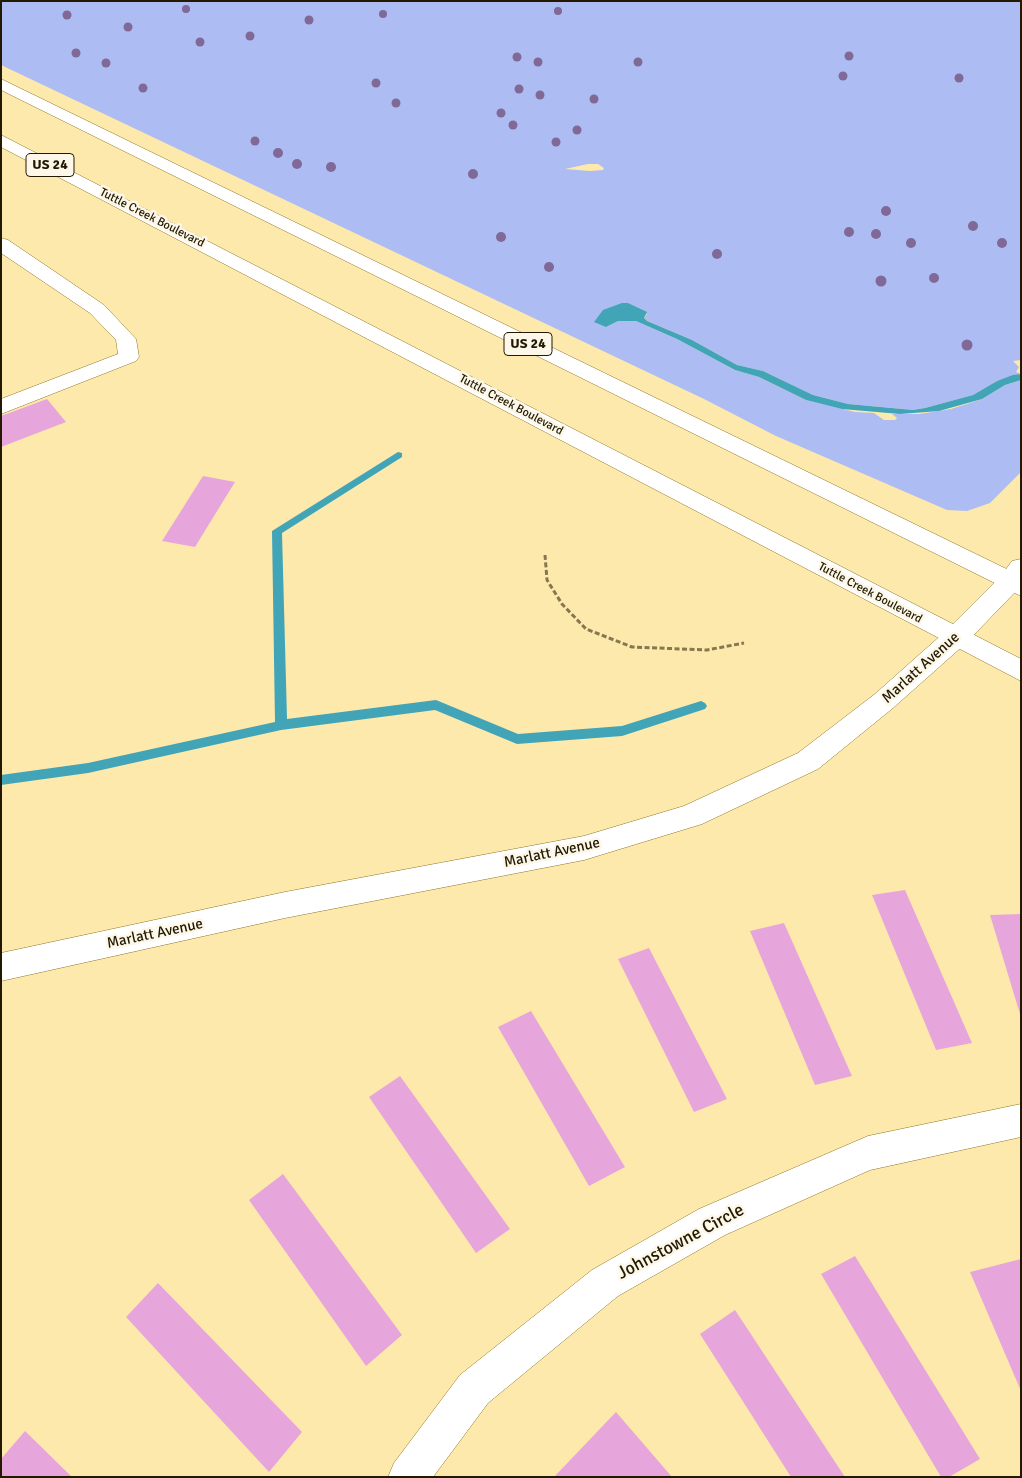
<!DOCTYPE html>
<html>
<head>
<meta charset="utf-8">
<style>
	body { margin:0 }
	#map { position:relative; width:1022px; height:1478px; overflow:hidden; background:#fde9ac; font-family:Signika,sans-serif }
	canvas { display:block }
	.frame { position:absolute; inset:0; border:2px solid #221900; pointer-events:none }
</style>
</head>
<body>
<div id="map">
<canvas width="1022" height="1478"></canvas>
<div class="frame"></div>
</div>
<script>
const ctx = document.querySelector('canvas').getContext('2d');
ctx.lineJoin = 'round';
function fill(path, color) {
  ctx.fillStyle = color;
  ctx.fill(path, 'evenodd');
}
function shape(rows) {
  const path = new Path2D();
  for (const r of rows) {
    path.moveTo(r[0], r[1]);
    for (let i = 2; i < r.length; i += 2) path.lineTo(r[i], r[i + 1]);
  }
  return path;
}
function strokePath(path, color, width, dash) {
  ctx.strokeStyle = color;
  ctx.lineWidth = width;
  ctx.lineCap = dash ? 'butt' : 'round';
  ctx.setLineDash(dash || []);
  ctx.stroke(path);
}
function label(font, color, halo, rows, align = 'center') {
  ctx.font = font + ' Signika,sans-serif';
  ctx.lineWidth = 5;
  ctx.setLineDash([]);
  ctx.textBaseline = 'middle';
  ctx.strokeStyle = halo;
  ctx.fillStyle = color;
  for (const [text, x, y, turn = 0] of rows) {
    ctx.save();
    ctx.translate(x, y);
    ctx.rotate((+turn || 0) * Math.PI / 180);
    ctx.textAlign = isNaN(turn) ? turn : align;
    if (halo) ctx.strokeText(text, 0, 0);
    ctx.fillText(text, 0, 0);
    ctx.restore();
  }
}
const green = shape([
	[1,1,1021,1,1021,360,1013,361,1019,367,1016,372,1021,374,997,381,973,395,925,408,913,410,848,404,813,395,763,371,737,365,692,340,647,321,644,318,647,314,628,303,615,308,606,327,618,321,636,321,677,339,735,370,759,377,806,400,855,412,874,413,884,420,895,420,897,418,892,414,919,414,951,409,982,399,1005,385,1021,380,1021,472,990,503,967,511,947,510,776,436,704,399,1,65],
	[588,164,598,164,604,168,603,170,590,171,565,169]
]);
const water = shape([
	[622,303,628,303,647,312,644,318,647,321,692,340,737,365,763,371,813,395,848,404,913,410,925,408,973,395,997,381,1013,375,1021,374,1021,380,1005,385,982,399,939,411,900,414,842,409,806,400,759,377,735,370,677,339,636,321,618,321,606,327,594,322,603,310]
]);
const stream = shape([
	[398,452,402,453,402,457,282,533,287,719,436,700,518,734,622,726,701,701,705,703,707,706,705,709,622,736,517,744,435,710,281,730,88,773,1,785,1,775,88,763,275,722,272,531,398,452]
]);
const building = shape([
	[47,399,66,422,1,447,1,416],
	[203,476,235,482,195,547,162,541],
	[905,890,972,1043,936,1050,872,895],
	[1021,914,1021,1014,1020,1014,990,915],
	[784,923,852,1076,815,1085,750,931],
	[649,948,727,1099,694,1112,618,959],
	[531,1011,625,1167,589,1186,498,1027],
	[400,1076,510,1229,476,1253,369,1097],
	[283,1174,402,1335,366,1366,249,1200],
	[855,1256,980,1459,949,1477,941,1477,821,1274],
	[1021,1259,1021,1391,970,1272],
	[158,1283,302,1432,269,1472,126,1317],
	[735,1310,845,1477,791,1477,700,1334],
	[616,1412,672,1477,554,1477],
	[25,1431,72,1477,1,1477,1,1459]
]);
const path = shape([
	[545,555,547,580,562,604,586,629,632,647,707,650,744,643]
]);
const minor = shape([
	[1,238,8,240,104,305,136,339,139,357,136,361,1,414,1,399,118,354,116,340,90,313,1,253,1,238],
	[956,628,965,630,969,637,965,644,893,708,818,769,702,824,584,860,285,918,1,981,1,953,285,892,584,836,684,806,798,753,875,694,947,630,956,628],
	[1021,1104,1021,1137,870,1170,725,1235,618,1296,488,1403,433,1477,388,1477,394,1463,460,1375,592,1270,699,1209,868,1136,1021,1104]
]);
const major = shape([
	[1021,559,1021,585,1019,588,965,644,956,646,947,644,943,637,947,630,1001,576,1012,561,1021,559]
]);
const highway = shape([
	[1,79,1021,576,1021,596,1,90,1,79],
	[1,135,1021,659,1021,681,1,147,1,135]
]);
const trees = [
	[186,9,4],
	[558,11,4],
	[383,14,4],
	[67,15,4.5],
	[309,20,4.5],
	[128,27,4.5],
	[250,36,4.5],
	[200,42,4.5],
	[76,53,4.5],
	[849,56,4.5],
	[517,57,4.5],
	[538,62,4.5],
	[638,62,4.5],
	[106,63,4.5],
	[843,76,4.5],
	[959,78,4.5],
	[376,83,4.5],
	[143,88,4.5],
	[519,89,4.5],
	[540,95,4.5],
	[594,99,4.5],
	[396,103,4.5],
	[501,113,4.5],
	[513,125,4.5],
	[577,130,4.5],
	[255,141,4.5],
	[556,142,4.5],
	[278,153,5],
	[297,164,5],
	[331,167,5],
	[473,174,5],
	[886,211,5],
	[973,226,5],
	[849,232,5],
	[876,234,5],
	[501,237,5],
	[911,243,5],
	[1002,243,5],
	[717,254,5],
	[549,267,5],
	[934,278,5],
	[881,281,5.5],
	[967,345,5.5]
];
const farStreetnames = [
	["Tuttle Creek Boulevard",152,218,27],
	["Tuttle Creek Boulevard",511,405,28],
	["Tuttle Creek Boulevard",870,593,28]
];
const shields = [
	[50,165,48],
	[528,344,48]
];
const shieldNames = [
	["US 24",50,165],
	["US 24",528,344]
];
const streetNames = [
	["Marlatt Avenue",921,668,-42],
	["Marlatt Avenue",552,853,-12],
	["Marlatt Avenue",155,934,-12]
];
const nearStreetnames = [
	["Johnstowne Circle",681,1242,-28]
];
fill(green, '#adbdf3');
fill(water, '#41a4b7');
fill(stream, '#41a4b7');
fill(building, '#e6a6db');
strokePath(minor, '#8e7625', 1);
strokePath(major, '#8e7625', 1);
strokePath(highway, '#8e7625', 1);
strokePath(path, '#86784e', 3, [5, 2.5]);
fill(minor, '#fff');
fill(major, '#fff');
fill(highway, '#fff');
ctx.fillStyle = '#806997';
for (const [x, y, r] of trees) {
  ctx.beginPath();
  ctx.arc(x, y, r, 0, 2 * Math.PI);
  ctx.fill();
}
label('12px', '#221900', '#fcf7e8', farStreetnames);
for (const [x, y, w] of shields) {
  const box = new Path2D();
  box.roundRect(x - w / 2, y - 11.5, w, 23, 4);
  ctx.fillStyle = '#fcf7e8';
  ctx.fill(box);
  strokePath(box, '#221900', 1);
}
label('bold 14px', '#221900', null, shieldNames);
label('15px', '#221900', '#fcf7e8', streetNames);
label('18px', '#221900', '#fcf7e8', nearStreetnames);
</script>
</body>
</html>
